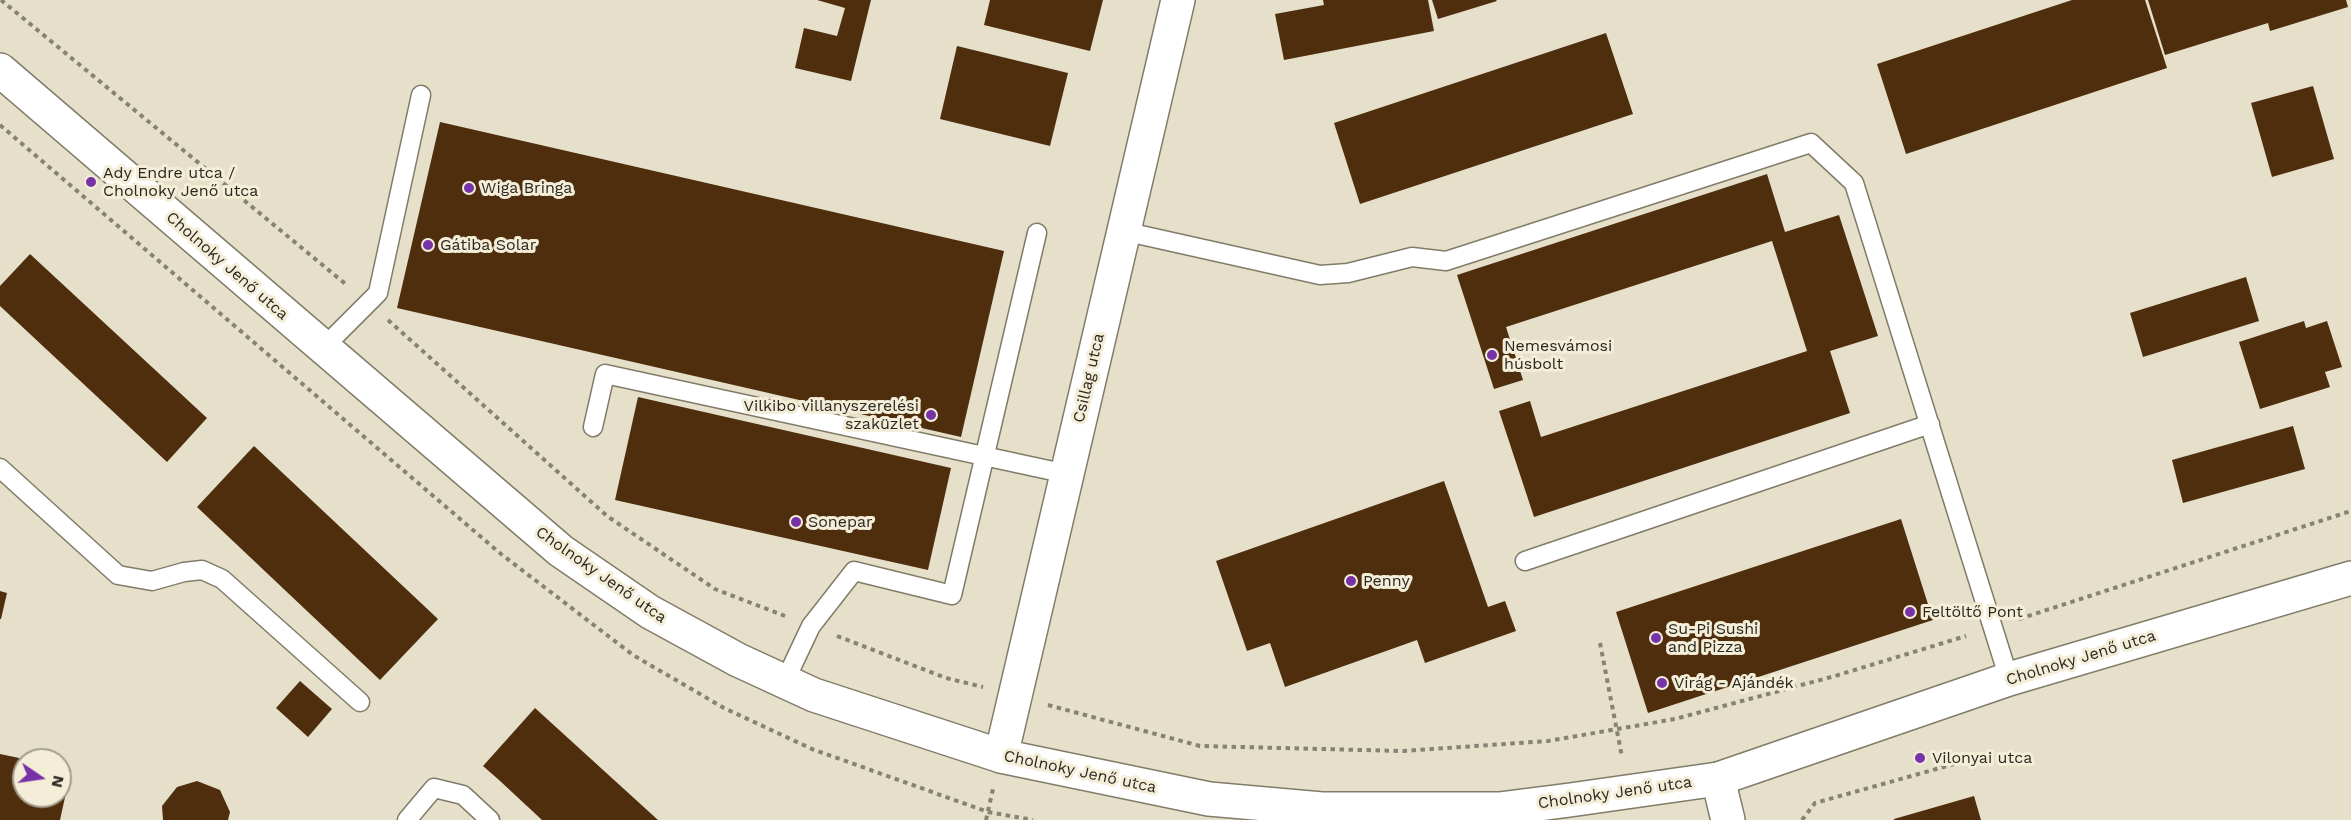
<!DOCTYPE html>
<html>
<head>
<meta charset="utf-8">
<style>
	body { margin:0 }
	#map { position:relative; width:2351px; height:820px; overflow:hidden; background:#e6e0cb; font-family:"Work Sans",sans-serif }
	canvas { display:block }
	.north { position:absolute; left:12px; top:748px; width:60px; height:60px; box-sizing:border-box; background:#f4edd8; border:2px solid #a39e8e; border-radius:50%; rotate:103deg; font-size:16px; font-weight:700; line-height:24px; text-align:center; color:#29271f }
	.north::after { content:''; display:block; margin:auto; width:21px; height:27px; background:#7632a6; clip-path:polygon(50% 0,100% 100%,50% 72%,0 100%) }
</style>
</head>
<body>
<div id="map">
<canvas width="2351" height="820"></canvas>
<div class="north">N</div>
</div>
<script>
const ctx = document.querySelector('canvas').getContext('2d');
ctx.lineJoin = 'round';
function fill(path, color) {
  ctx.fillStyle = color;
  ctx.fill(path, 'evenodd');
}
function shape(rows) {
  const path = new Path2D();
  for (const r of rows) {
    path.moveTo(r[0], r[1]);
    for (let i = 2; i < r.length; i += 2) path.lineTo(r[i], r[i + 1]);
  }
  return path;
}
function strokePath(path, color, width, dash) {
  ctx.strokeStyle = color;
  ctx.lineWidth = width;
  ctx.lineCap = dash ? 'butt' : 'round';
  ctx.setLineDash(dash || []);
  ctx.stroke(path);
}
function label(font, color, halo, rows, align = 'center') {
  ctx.font = font + ' "Work Sans",sans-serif';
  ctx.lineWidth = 6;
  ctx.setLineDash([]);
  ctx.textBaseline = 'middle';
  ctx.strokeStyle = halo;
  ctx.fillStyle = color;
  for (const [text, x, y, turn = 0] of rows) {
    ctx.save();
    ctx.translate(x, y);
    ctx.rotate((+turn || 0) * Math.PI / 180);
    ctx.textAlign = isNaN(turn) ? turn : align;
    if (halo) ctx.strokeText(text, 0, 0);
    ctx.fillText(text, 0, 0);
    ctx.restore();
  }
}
const building = shape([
	[817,0,871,0,851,81,795,68,804,28,837,36,845,8],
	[990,0,1103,0,1090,51,984,25],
	[1323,0,1428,0,1434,31,1284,60,1275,14,1324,5],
	[1432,0,1496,0,1497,1,1438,19],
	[2072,0,2145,0,2167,68,1906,154,1877,64],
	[2148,0,2346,0,2348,7,2270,31,2268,23,2165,55],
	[1606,33,1633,114,1360,204,1334,123],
	[957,46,1068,73,1050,146,940,119],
	[2313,86,2334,159,2272,177,2251,103],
	[440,122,1004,251,961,437,397,308],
	[1767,174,1785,232,1839,215,1878,336,1830,351,1850,413,1534,517,1499,411,1530,401,1541,437,1807,351,1772,241,1506,327,1523,380,1494,389,1457,275],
	[30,254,207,418,167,462,0,306,0,286],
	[2246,277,2259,321,2143,357,2130,313],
	[2304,321,2306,328,2327,321,2342,367,2325,372,2330,387,2260,409,2239,342],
	[638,397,951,468,928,570,615,500],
	[2293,426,2305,469,2183,503,2172,460],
	[254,446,438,619,380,680,197,507],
	[1444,481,1488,607,1505,601,1516,631,1425,663,1417,640,1285,687,1270,643,1247,651,1216,561],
	[1901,519,1933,620,1648,713,1616,612],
	[0,591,7,593,1,619,0,619],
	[300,681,332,709,308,737,276,708],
	[535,708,658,820,542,820,499,780,483,766],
	[0,754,24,759,24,796,60,796,60,768,71,770,60,820,0,820],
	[197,781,220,790,230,812,228,820,163,820,162,806,177,787],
	[1974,796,1981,820,1894,820,1894,819]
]);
const path = shape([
	[1,0,348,286],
	[0,125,501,554,633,655,724,708,812,749,988,812,1033,820],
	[388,320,607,516,715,589,785,616],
	[2019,619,2351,511],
	[837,636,946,678,983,687],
	[1600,643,1622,757],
	[1048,705,1200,746,1403,751,1548,741,1675,719,1835,676,1966,636],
	[986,820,993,789],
	[1802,820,1815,803,1990,754]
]);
const service = shape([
	[1123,231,1320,275,1348,273,1412,257,1446,261,1811,143,1854,183,2009,679],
	[323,348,378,293,421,95],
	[593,427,605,374,1067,474],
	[0,468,118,575,152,581,184,572,202,570,222,579,360,702],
	[1525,561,1930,424],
	[785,681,811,626,854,571,952,595,1037,233],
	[407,820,434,788,463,795,490,820]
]);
const minor = shape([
	[1001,756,1178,0],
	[1718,779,1728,820]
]);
const tertiary = shape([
	[0,70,561,551,650,612,738,660,814,695,1001,756,1209,799,1322,809,1499,809,1570,800,1718,779,2009,679,2351,578]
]);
const markers = [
	[91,182,6,"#7632a6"],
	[469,188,6,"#7632a6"],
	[428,245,6,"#7632a6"],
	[1492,355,6,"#7632a6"],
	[931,415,6,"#7632a6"],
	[796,522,6,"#7632a6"],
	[1351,581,6,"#7632a6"],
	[1910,612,6,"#7632a6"],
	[1656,638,6,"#7632a6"],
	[1662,683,6,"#7632a6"],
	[1920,758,6,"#7632a6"]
];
const poiNames = [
	["Ady Endre utca /",103,173],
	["Cholnoky Jenő utca",103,191],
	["Wiga Bringa",481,188],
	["Gátiba Solar",440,245],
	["Nemesvámosi",1504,346],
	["húsbolt",1504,364],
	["Vilkibo villanyszerelési",919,406,"right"],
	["szaküzlet",919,424,"right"],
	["Sonepar",808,522],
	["Penny",1363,581],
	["Feltöltő Pont",1922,612],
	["Su-Pi Sushi",1668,629],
	["and Pizza",1668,647],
	["Virág - Ajándék",1674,683],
	["Vilonyai utca",1932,758]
];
const streetNames = [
	["Cholnoky Jenő utca",227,266,41],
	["Csillag utca",1089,378,-77],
	["Cholnoky Jenő utca",601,575,35],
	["Cholnoky Jenő utca",2081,658,-17],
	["Cholnoky Jenő utca",1080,772,12],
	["Cholnoky Jenő utca",1615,793,-8]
];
fill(building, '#4f2e0d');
strokePath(service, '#817b68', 21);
strokePath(minor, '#817b68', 36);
strokePath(tertiary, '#817b68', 36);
strokePath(path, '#868274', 4, [4.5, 4.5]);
strokePath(service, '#fff', 18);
strokePath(minor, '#fff', 33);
strokePath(tertiary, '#fff', 33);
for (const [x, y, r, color] of markers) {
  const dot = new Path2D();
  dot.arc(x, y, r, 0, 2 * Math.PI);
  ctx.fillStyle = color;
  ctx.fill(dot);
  strokePath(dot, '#f4edd8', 2);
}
label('16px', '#29271f', '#f4edd8', poiNames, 'left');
label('16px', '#29271f', '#f4edd8', streetNames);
</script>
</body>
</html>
